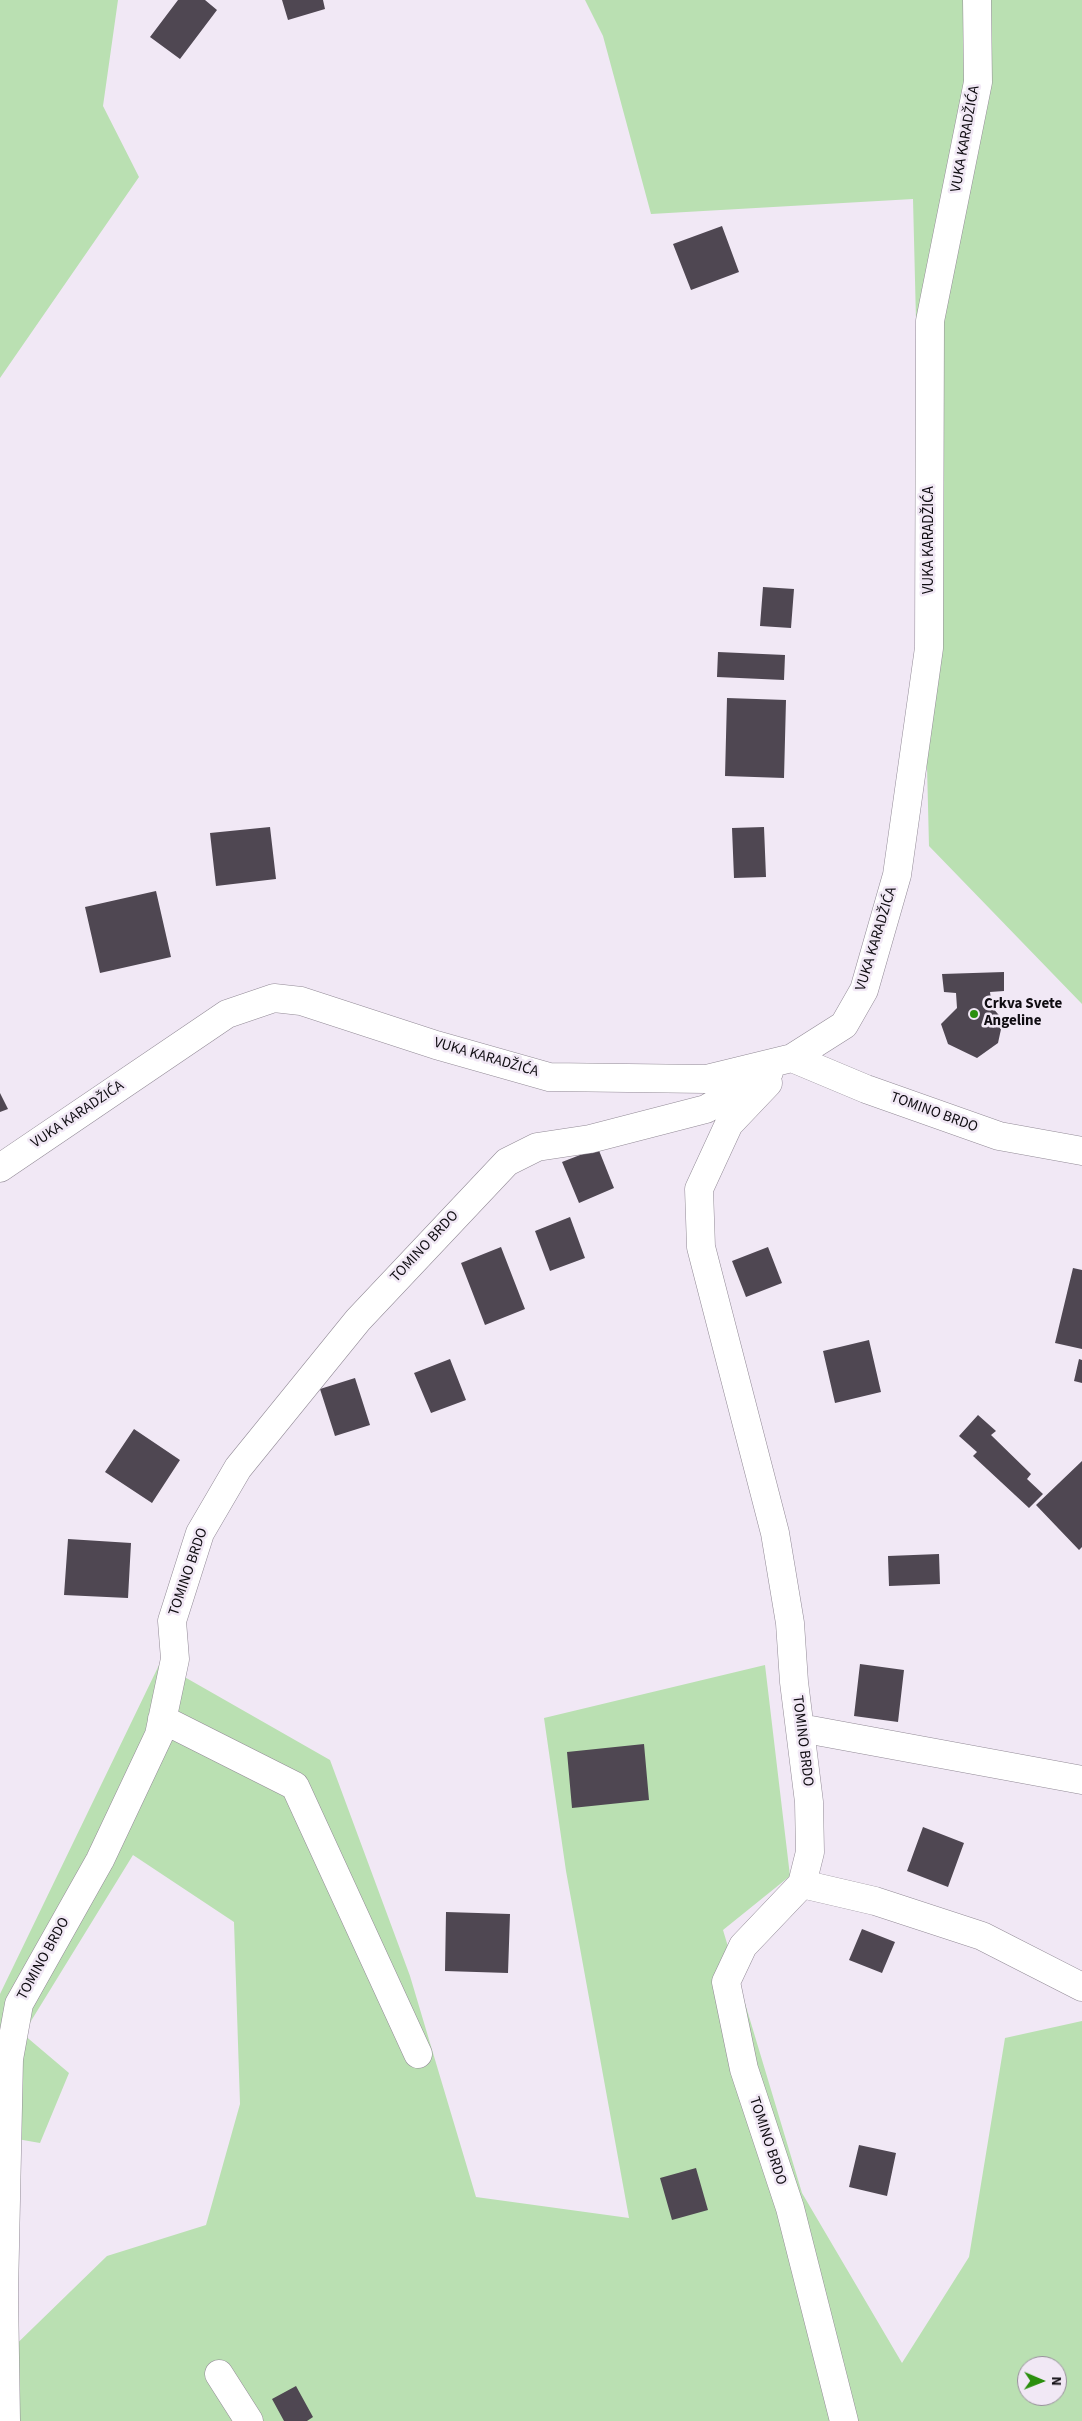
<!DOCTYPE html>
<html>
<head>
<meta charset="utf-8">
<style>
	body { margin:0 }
	#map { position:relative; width:1082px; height:2421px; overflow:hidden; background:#f1e8f5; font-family:"Source Sans 3",sans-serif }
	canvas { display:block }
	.north { position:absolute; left:1017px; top:2356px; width:50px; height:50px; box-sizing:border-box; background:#f1e8f5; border:1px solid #97909a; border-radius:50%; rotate:91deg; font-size:14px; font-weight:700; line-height:20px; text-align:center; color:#0f0c11 }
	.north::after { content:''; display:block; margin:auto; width:18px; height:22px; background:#2b8f0e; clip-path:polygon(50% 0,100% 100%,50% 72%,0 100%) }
</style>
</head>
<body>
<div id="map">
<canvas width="1082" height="2421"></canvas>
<div class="north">N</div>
</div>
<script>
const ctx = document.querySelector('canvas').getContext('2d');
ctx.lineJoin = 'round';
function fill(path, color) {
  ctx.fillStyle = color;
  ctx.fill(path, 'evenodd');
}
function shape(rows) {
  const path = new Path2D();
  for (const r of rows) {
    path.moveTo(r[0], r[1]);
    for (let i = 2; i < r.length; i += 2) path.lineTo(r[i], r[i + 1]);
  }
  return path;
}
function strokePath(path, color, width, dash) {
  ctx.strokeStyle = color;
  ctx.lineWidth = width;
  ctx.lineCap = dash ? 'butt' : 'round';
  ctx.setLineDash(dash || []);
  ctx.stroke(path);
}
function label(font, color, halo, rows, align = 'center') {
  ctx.font = font + ' "Source Sans 3",sans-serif';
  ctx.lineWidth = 5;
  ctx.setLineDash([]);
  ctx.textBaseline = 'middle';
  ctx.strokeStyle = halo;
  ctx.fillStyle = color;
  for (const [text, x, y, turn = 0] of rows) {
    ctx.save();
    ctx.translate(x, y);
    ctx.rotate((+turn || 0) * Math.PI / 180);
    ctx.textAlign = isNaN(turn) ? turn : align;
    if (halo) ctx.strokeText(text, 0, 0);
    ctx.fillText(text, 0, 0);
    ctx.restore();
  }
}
const green = shape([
	[0,0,118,0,103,106,139,177,0,378],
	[585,0,1082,0,1082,1004,929,846,913,199,651,214,603,36],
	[160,1663,330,1760,410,1976,476,2197,629,2218,566,1871,544,1718,765,1665,790,1876,723,1930,802,2193,902,2363,969,2257,1005,2038,1082,2021,1082,2421,0,2421,0,2360,107,2256,206,2225,240,2104,234,1922,133,1855,23,2034,69,2073,40,2143,0,2136,0,1994],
	[1027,2366,1057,2366,1057,2396,1027,2396]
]);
const building = shape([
	[178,0,205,0,217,10,180,59,150,37],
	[282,0,323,0,325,9,288,20],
	[722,226,739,272,691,290,673,244],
	[763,587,794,589,791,628,760,626],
	[718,652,785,655,784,680,717,677],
	[727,698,786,700,784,778,725,776],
	[270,827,276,879,216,886,210,833],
	[764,827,766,877,734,878,732,828],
	[156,891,171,957,100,973,85,907],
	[1004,972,1004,991,990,992,992,1007,1003,1020,998,1043,977,1058,948,1044,941,1024,957,1008,956,993,944,992,942,974],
	[0,1093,8,1109,0,1112],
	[598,1148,614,1188,579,1203,562,1162],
	[570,1217,585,1258,550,1271,535,1231],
	[501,1247,525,1309,485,1325,461,1263],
	[768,1247,782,1283,746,1297,732,1261],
	[1073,1268,1082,1270,1082,1349,1055,1343],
	[869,1340,881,1392,835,1403,823,1351],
	[450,1359,466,1400,431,1413,414,1373],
	[1079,1359,1082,1360,1082,1383,1074,1381],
	[355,1378,370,1425,335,1436,320,1389],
	[978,1415,996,1431,991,1435,1031,1474,1027,1479,1043,1494,1029,1508,973,1456,977,1452,959,1436],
	[134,1429,180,1460,152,1503,105,1472],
	[1082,1461,1082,1547,1079,1550,1036,1505],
	[68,1539,131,1543,128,1598,64,1595],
	[939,1554,940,1584,889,1586,888,1556],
	[860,1664,904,1670,898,1722,854,1716],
	[644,1744,649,1800,572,1808,567,1752],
	[923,1827,964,1843,948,1887,907,1871],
	[446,1912,510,1914,508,1973,445,1971],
	[862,1929,895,1942,882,1973,849,1960],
	[859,2145,896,2153,887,2196,849,2187],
	[696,2168,708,2210,672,2220,660,2178],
	[296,2386,313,2417,307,2421,284,2421,272,2399]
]);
const street = shape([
	[792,1058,866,1089,999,1136,1082,1151],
	[768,1083,729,1124,699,1189,701,1247,775,1533,790,1623,794,1682,809,1802,810,1852,802,1884,743,1946,726,1982,744,2069,790,2208,844,2421],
	[0,1168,227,1014,274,998,301,1001,436,1045,549,1077,706,1079,792,1058,844,1025,864,990,897,875,929,648,930,321,978,82,977,0],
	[162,1719,295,1786,418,2054],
	[800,1728,1082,1780],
	[802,1884,875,1901,982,1936,1082,1987],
	[219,2374,249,2421],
	[6,2421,4,2293,9,2059,19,2004,100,1860,159,1735,175,1659,172,1621,200,1533,238,1468,358,1320,507,1162,537,1147,590,1139,706,1109,769,1072]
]);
const markers = [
	[974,1014,5,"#2b8f0e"]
];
const streetNames = [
	["VUKA KARADŽIĆA",966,139,-80],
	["VUKA KARADŽIĆA",930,540,-90],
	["VUKA KARADŽIĆA",877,939,-73],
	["VUKA KARADŽIĆA",486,1058,16],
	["TOMINO BRDO",934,1113,20],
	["VUKA KARADŽIĆA",78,1115,-34],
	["TOMINO BRDO",425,1247,-47],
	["TOMINO BRDO",189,1572,-71],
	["TOMINO BRDO",802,1741,83],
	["TOMINO BRDO",44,1959,-61],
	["TOMINO BRDO",767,2141,72]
];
const poiNames = [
	["Crkva Svete",984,1005],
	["Angeline",984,1022]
];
fill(green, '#bae0b2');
fill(building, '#4f4752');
strokePath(street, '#928a96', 29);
strokePath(street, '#fff', 28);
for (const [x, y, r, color] of markers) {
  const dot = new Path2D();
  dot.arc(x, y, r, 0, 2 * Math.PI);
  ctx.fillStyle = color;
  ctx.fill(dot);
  strokePath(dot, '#f1e8f5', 2);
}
label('15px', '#0f0c11', '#f1e8f5', streetNames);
label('bold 15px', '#0f0c11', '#f1e8f5', poiNames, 'left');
</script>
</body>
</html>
